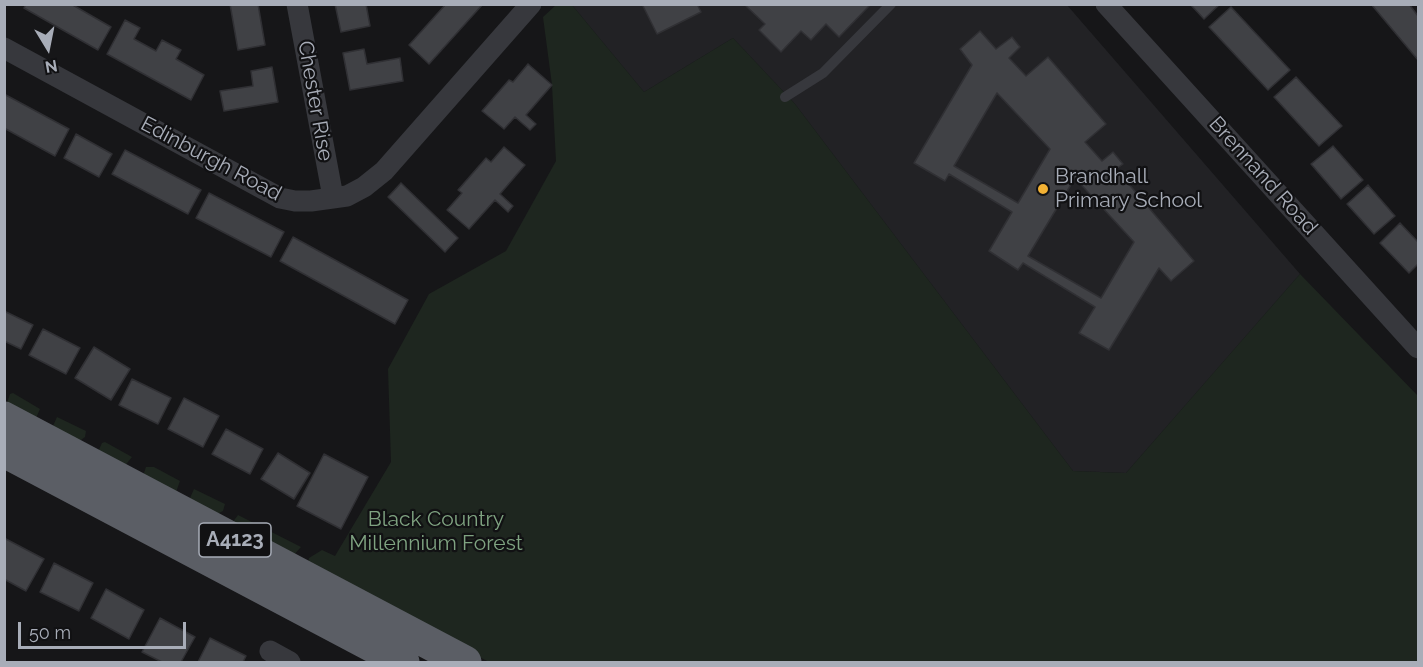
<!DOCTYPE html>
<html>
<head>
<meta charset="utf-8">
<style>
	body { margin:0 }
	#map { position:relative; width:1423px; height:667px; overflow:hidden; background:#161618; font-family:Raleway,sans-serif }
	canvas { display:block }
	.frame { position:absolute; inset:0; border:6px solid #a8adb8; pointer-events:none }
	.north { position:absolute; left:18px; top:18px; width:60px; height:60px; -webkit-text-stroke:4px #111113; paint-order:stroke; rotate:170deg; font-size:16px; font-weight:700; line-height:24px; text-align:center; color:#a8adb8 }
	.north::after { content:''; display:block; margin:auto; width:21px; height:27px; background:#a8adb8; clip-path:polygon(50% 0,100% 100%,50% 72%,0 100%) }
	.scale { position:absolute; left:18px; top:622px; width:168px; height:27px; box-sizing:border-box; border:3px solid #a8adb8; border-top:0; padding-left:8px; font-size:18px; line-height:21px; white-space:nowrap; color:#a8adb8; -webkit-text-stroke:4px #111113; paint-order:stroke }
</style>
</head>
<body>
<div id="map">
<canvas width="1423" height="667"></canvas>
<div class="frame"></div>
<div class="north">N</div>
<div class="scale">50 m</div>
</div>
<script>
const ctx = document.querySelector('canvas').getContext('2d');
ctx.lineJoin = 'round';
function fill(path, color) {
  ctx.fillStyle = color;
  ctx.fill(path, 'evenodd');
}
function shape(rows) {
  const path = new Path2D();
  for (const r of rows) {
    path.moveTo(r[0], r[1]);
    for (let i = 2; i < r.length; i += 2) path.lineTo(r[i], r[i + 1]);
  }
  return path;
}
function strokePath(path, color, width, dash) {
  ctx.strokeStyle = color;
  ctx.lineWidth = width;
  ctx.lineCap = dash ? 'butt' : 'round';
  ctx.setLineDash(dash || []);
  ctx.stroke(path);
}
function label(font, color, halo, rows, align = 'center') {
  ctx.font = font + ' Raleway,sans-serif';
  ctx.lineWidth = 4.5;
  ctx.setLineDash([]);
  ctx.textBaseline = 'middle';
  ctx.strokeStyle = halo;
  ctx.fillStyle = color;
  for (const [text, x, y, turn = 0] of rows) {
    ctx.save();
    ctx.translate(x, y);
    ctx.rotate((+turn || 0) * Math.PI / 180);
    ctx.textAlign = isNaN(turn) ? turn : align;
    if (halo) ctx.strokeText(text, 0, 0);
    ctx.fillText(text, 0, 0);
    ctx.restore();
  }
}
const built = shape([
	[572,5,1067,5,1300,274,1126,473,1073,471,795,104,733,38,644,92]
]);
const green = shape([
	[556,5,572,5,644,92,733,38,795,104,1073,471,1126,473,1300,274,1418,396,1418,662,489,662,314,570,308,564,309,558,322,550,335,556,391,462,388,369,429,294,506,251,556,161,552,85,543,17],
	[13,393,40,409,36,418,6,406,10,394],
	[57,417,86,431,85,437,77,443,53,426],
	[105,442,132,457,123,468,97,454,102,443],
	[146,467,154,467,180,481,175,495,142,479],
	[194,489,225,504,223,511,215,515,190,498],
	[238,515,301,547,291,558,229,527]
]);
const building = shape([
	[26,4,71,4,111,27,98,50,24,8,26,4],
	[230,4,258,4,265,45,238,50,230,4],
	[335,4,366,4,370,26,341,32,335,4],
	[446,4,483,4,429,64,409,45,446,4],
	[642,4,697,4,701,12,657,34,642,4],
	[748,4,871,4,839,37,826,24,811,40,801,31,781,52,759,30,765,24,746,6,748,4],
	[1190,4,1220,4,1204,19,1190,4],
	[1371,4,1409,4,1418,16,1418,60,1371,4],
	[1231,7,1290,70,1268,90,1209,27,1231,7],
	[125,20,140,28,134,39,156,51,162,40,181,50,176,59,204,75,191,100,107,54,125,20],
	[980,31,996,49,1012,37,1020,47,1009,58,1026,76,1048,57,1106,124,1085,142,1102,161,1113,152,1123,164,1116,169,1194,261,1171,281,1159,268,1109,350,1079,333,1095,307,1023,263,1018,270,989,251,1012,212,949,174,945,181,914,163,972,65,960,49,980,31],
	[997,93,1050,149,1018,203,954,166,997,93],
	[1075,178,1134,242,1101,298,1028,256,1075,178],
	[364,49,367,64,400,58,403,81,350,90,343,53,364,49],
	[528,64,552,85,526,115,536,124,530,130,515,117,504,129,482,111,509,80,513,82,528,64],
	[272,67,278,102,224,111,220,91,253,86,251,71,272,67],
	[1296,77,1342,126,1319,146,1274,97,1296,77],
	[4,94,69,129,55,156,4,128,4,94],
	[76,134,112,154,99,177,64,158,76,134],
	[1333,146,1363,180,1341,199,1311,164,1333,146],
	[504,147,525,165,500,194,513,206,508,212,495,200,469,229,447,210,462,193,458,190,486,158,491,162,504,147],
	[125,150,201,190,188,214,112,174,125,150],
	[401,183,458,238,445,252,388,197,401,183],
	[1368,185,1395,216,1374,234,1347,204,1368,185],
	[209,193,284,232,271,257,196,218,209,193],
	[1400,223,1418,242,1418,264,1409,273,1380,243,1400,223],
	[293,237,408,300,395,324,280,261,293,237],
	[4,311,33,325,21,349,4,341,4,311],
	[43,329,80,348,66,374,29,355,43,329],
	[94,347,130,369,111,400,75,378,94,347],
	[132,379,171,398,158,424,119,405,132,379],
	[184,398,219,416,203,447,168,429,184,398],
	[226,429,263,449,250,474,212,454,226,429],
	[278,453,310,473,294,499,261,479,278,453],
	[324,454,368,477,341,529,297,506,324,454],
	[4,538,44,559,26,591,4,579,4,538],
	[54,563,93,583,79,611,40,592,54,563],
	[106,589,144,610,129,639,91,618,106,589],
	[160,618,195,637,181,662,162,662,142,652,160,618],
	[210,638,246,656,243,662,198,662,210,638]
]);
const service = shape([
	[785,97,823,73,891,4]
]);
const minor = shape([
	[297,4,333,197],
	[1106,4,1418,348],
	[4,48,280,198,295,201,311,201,347,196,364,187,384,171,531,4],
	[270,651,290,662]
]);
const trunk = shape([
	[4,418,465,662],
	[4,451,403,662]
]);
const markers = [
	[1043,189,6,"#f2b134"]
];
const shields = [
	[235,540,72]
];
const shieldNames = [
	["A4123",235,540]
];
const streetNames = [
	["Chester Rise",315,101,80],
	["Edinburgh Road",211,159,28],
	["Brennand Road",1263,176,48]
];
const poiNames = [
	["Brandhall",1055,177],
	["Primary School",1055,201]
];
const parkNames = [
	["Black Country",436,520],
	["Millennium Forest",436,544]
];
fill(built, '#222225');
fill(green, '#1e261f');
fill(building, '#404145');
strokePath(building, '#303034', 1.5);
strokePath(service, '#37383d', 10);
strokePath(minor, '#37383d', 21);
strokePath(trunk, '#5b5e65', 33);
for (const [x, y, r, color] of markers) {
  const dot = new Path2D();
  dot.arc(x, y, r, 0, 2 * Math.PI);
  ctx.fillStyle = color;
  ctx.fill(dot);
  strokePath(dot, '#111113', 2);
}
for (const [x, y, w] of shields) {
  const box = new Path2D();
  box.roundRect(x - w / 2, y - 17, w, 34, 4.5);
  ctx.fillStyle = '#111113';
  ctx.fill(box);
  strokePath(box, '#a8adb8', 1.5);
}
label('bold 20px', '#a8adb8', null, shieldNames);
label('21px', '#a8adb8', '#111113', streetNames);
label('21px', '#a8adb8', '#111113', poiNames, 'left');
label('21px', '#7fa381', '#111113', parkNames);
</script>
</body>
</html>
